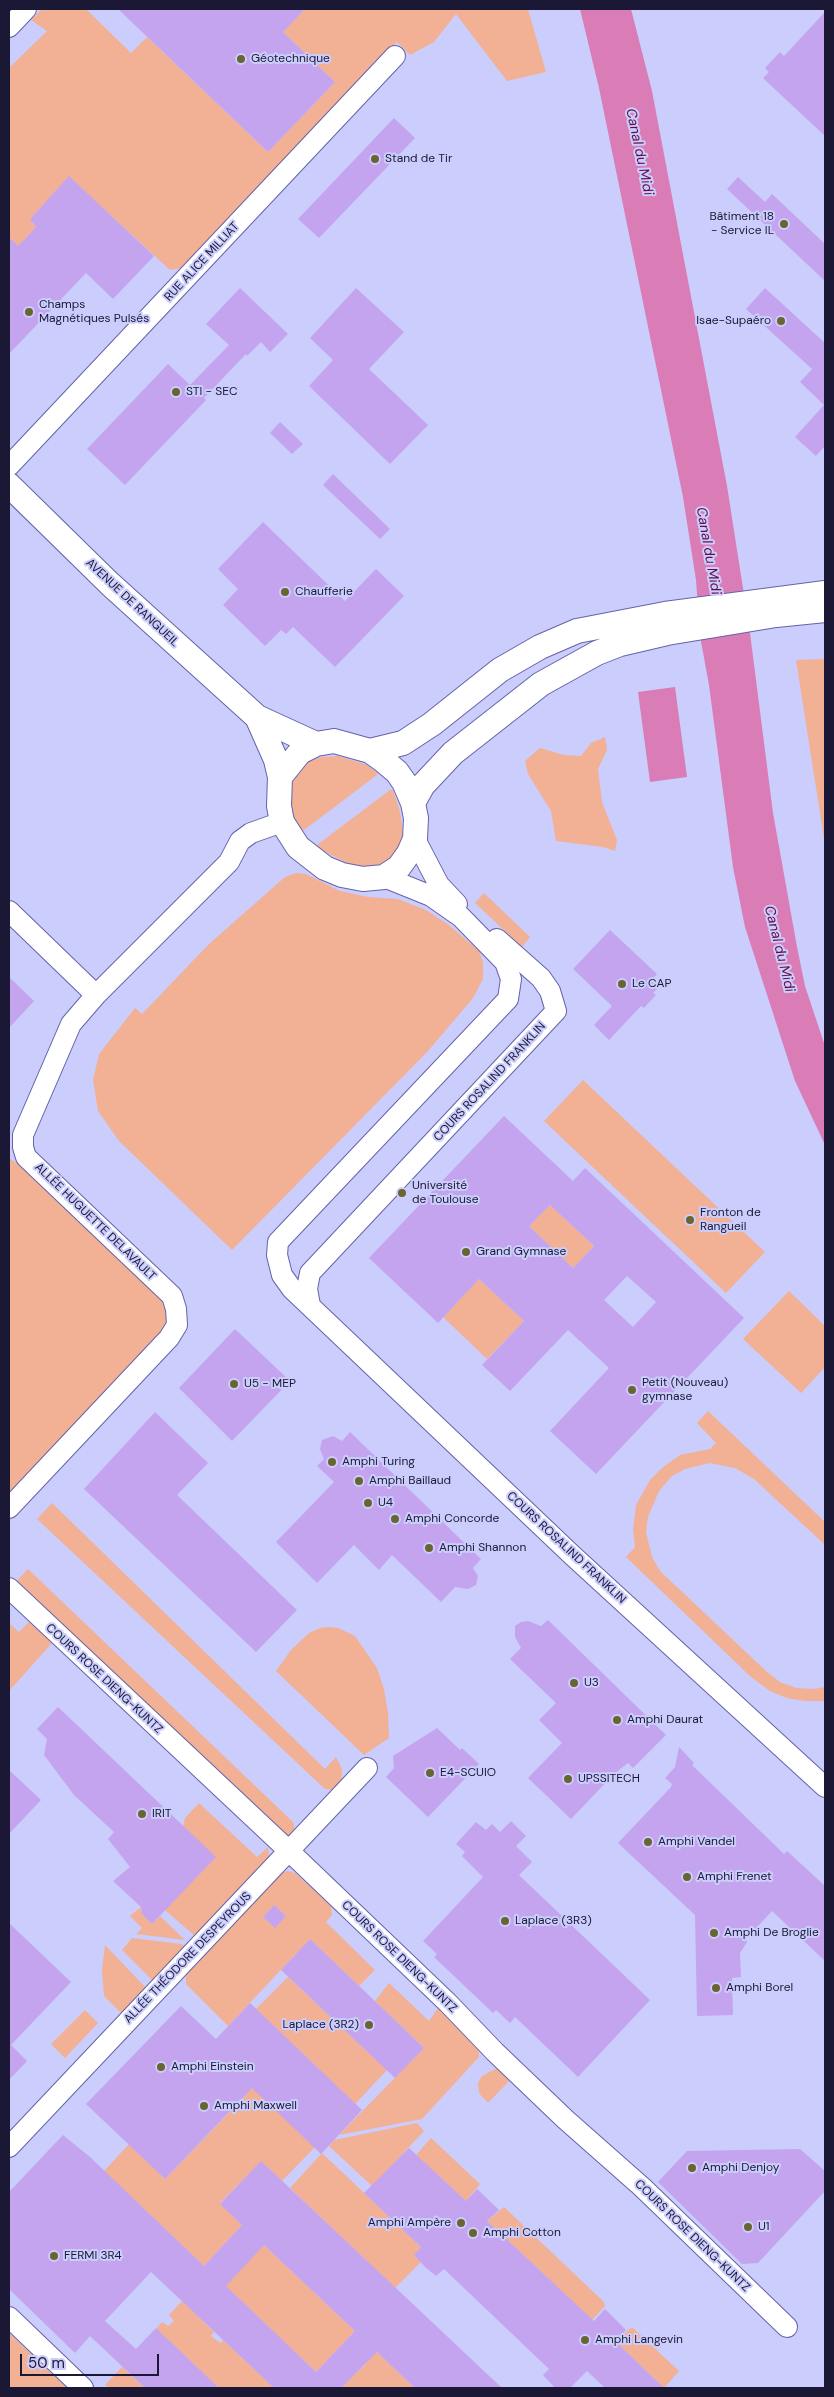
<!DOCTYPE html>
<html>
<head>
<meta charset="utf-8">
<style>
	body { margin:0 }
	#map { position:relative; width:834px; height:2397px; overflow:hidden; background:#cbcdfc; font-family:"DM Sans",sans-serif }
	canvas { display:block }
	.frame { position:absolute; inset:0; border:10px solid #1a1835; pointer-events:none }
	.scale { position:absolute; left:20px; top:2354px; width:139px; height:22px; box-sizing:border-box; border:2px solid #1a1835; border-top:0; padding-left:6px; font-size:15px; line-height:18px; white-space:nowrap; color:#1a1835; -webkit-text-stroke:4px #cbcdfc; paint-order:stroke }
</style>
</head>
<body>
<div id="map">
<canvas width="834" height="2397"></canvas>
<div class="frame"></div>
<div class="scale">50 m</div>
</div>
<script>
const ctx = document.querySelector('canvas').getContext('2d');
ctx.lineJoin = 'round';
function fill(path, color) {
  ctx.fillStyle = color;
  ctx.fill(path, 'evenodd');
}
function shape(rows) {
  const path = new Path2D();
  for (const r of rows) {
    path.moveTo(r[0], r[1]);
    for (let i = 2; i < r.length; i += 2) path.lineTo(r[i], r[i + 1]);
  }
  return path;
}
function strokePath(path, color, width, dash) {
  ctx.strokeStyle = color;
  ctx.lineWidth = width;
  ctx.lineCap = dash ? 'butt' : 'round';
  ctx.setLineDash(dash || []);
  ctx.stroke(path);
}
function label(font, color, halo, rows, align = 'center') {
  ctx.font = font + ' "DM Sans",sans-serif';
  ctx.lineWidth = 4;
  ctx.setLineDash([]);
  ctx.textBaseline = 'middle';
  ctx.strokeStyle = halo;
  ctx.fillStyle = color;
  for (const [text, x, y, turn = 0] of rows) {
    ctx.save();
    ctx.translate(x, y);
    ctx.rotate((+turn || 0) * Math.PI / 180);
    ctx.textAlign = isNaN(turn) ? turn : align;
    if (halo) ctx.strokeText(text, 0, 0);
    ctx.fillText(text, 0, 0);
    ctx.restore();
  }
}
const green = shape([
	[42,9,86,9,131,53,147,37,268,152,335,82,283,32,305,9,528,9,546,72,507,81,456,14,434,42,410,55,397,42,188,267,170,270,69,177,30,219,36,227,18,246,9,237,9,68,47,31,31,20],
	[825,659,825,845,796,660],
	[605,737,607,750,598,769,602,802,617,840,615,851,603,847,556,841,551,811,528,774,525,761,540,748,564,755,581,756,591,743],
	[338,756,365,764,377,772,377,775,304,830,301,829,294,817,290,800,292,783,300,769,310,761,321,757],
	[390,790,393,790,399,808,402,824,402,838,397,851,388,861,377,866,364,868,345,862,318,848,317,845],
	[296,873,306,874,340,891,368,897,398,899,426,910,449,925,479,951,483,962,483,979,473,998,428,1051,232,1250,119,1141,98,1111,93,1080,99,1054,135,1008,142,1014,209,944,285,877],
	[484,893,530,937,522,947,475,903],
	[583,1080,765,1252,726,1293,544,1121],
	[9,1158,25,1169,162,1299,167,1309,167,1320,162,1336,9,1499],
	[550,1205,594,1246,573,1268,529,1226],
	[479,1279,524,1321,487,1359,443,1317],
	[789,1291,825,1326,825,1367,801,1393,743,1339],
	[708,1411,825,1522,825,1545,754,1479,735,1468,710,1463,685,1469,672,1476,659,1491,648,1517,646,1532,652,1557,660,1571,766,1671,780,1682,796,1688,815,1689,825,1687,825,1701,804,1701,787,1698,770,1691,751,1677,626,1557,635,1547,633,1530,636,1505,650,1480,662,1468,680,1455,710,1449,716,1443,697,1423],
	[52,1503,325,1769,336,1757,342,1769,341,1783,333,1790,325,1789,37,1519],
	[28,1569,293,1822,295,1830,289,1838,13,1585],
	[29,1622,52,1643,9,1691,9,1623,19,1632],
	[330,1627,338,1628,355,1636,377,1668,384,1689,388,1713,389,1738,364,1755,276,1671,291,1650,309,1633,320,1628],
	[199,1803,257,1857,268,1847,269,1855,267,1862,195,1936,165,1910,185,1818],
	[288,1871,295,1873,331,1906,332,1915,326,1922,375,1970,359,1986,310,1939,228,2026,186,1984,186,1972,199,1963,196,1961,279,1873],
	[274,1905,286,1916,275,1927,263,1917],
	[141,1907,142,1914,152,1924,160,1916,185,1940,136,1934,142,1928,130,1916],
	[132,1938,182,1944,187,1949,155,1983,122,1950],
	[105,1945,148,1990,124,2016,104,1996,102,1970],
	[288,1977,387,2070,355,2104,256,2009],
	[389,1983,429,2021,438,2008,475,2044,479,2049,479,2057,422,2119,339,2135,424,2048,375,2001],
	[85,2010,98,2023,65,2058,51,2044],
	[215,2053,315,2147,282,2181,261,2162,220,2203,242,2225,204,2266,104,2171,129,2144,165,2179,246,2095,209,2060],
	[495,2069,502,2070,512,2078,488,2103,479,2093,478,2083,482,2076],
	[417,2123,424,2131,381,2177,429,2239,329,2146,334,2140],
	[431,2138,480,2184,466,2201,416,2155],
	[322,2153,421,2247,414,2255,421,2262,395,2288,290,2188],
	[504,2207,604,2302,605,2306,592,2320,487,2221],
	[249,2231,355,2331,316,2372,210,2272],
	[182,2301,214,2332,211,2336,220,2343,223,2340,274,2388,219,2388,156,2329,162,2322,168,2326,174,2321,169,2315],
	[632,2327,679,2371,664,2388,615,2341],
	[9,2333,67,2388,9,2388],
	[362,2338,415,2388,334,2388,323,2378,340,2360,355,2374,366,2364,351,2348],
	[122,2367,145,2388,109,2388,105,2385]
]);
const water = shape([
	[580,9,631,9,652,91,727,486,750,633,773,813,797,947,805,986,825,1046,825,1145,795,1081,745,927,733,867,709,685,700,636,696,580,683,497,599,88],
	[675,687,687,777,650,782,638,692]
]);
const building = shape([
	[118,9,305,9,283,32,335,82,268,152],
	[825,12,825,136,763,78,769,72,765,68,780,52,784,56],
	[394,118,415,138,319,238,298,219],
	[69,176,154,256,113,299,86,273,9,354,9,237,18,246,36,227,30,219],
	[738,177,765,202,772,194,825,244,825,281,727,189],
	[240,288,288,334,270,352,261,342,247,356,246,354,204,398,206,400,125,485,87,449,168,364,190,385,229,345,206,324],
	[356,288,404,332,369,369,428,425,390,464,309,386,333,360,310,338],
	[765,288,825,343,825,446,816,456,795,437,824,405,800,382,812,369,746,309],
	[280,422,303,444,292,454,270,433],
	[333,474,390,529,380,539,323,485],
	[263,522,345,601,376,569,404,596,335,667,293,627,286,634,281,630,265,646,223,605,238,589,218,569],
	[610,930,657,974,651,981,658,988,653,993,656,995,644,1008,641,1006,609,1040,594,1025,612,1006,573,969],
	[9,977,34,1001,9,1028],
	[504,1116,573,1181,585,1168,744,1318,596,1474,550,1431,609,1368,568,1330,510,1391,482,1365,524,1321,479,1279,438,1323,369,1258],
	[550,1205,594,1246,573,1268,529,1226],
	[627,1276,656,1302,633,1327,604,1300],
	[235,1329,290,1381,232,1441,179,1388],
	[155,1412,208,1463,177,1495,297,1610,256,1652,84,1489],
	[350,1432,481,1559,473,1568,478,1576,476,1585,468,1589,455,1587,441,1602,392,1555,379,1570,354,1545,317,1583,276,1542,334,1482,317,1466,324,1459,320,1449,322,1440,333,1436,342,1441],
	[548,1620,666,1735,633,1768,628,1763,614,1774,571,1819,528,1778,562,1743,539,1720,556,1703,510,1659,521,1648,515,1637,515,1626,521,1622,528,1621,541,1626],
	[58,1707,216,1857,152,1924,142,1914,141,1907,113,1881,130,1867,108,1839,114,1832,74,1795,44,1755,47,1739,37,1729],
	[437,1728,460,1750,462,1748,479,1764,428,1817,386,1777,394,1768,393,1756],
	[679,1747,694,1763,692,1765,784,1854,787,1851,825,1886,825,1961,772,1911,746,1939,747,1942,740,1953,741,1977,732,1978,733,2015,697,2016,695,1915,618,1843,671,1787,672,1784,665,1778,675,1767],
	[9,1770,41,1800,9,1834],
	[511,1821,526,1836,516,1846,532,1862,519,1875,650,2000,578,2077,515,2017,510,2023,496,2010,493,2013,434,1957,437,1954,423,1941,483,1877,462,1856,465,1852,456,1844,476,1822,486,1830,492,1824,500,1832],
	[274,1905,286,1916,275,1928,263,1917],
	[9,1923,71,1982,11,2045,27,2061,9,2080],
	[310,1939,424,2048,395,2078,281,1970],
	[250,2003,362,2110,321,2154,252,2088,165,2179,86,2104,181,2006,216,2039],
	[63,2135,90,2157,204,2266,242,2225,220,2204,261,2161,502,2388,415,2388,377,2352,341,2388,274,2388,151,2272,105,2321,136,2349,156,2328,219,2388,145,2388,90,2336,75,2353,9,2289,9,2192],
	[264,2245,355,2331,316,2372,226,2286],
	[409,2148,466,2201,477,2189,499,2210,487,2221,594,2321,605,2309,626,2330,615,2341,664,2388,605,2388,587,2371,570,2388,555,2388,543,2375,549,2369,444,2269,436,2276,425,2267,414,2255,421,2247,364,2193],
	[800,2149,825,2171,825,2191,758,2263,742,2264,658,2182,687,2151]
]);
const minor = shape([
	[9,27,26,9],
	[9,466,395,56],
	[415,839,439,885,457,904],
	[384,877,431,896,461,917,505,962,511,979,508,999,278,1242,277,1255,282,1275,292,1289,572,1555,825,1787],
	[9,911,96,995],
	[310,1305,307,1289,310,1273,556,1011,550,991,541,978,497,939],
	[9,1508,169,1338,177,1325,176,1309,172,1296,26,1157,23,1147,23,1135,71,1024,96,995,229,862,240,841,251,833,282,822],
	[9,1588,289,1851,448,2003,495,2052,565,2119,642,2187,787,2327],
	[9,2147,367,1768],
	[9,2317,83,2388]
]);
const tertiary = shape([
	[9,485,110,584,257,717,316,744],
	[257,717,276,760,280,777],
	[334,741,370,751,384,761,397,772,404,782,413,803,416,818,415,839,409,853,399,867,384,877,363,879,342,875,325,868,298,847,282,822,279,806,280,777,300,752,316,744,334,741],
	[370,751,403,743,432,724,500,670,540,647,577,631,665,614,825,593],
	[413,803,423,785,453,753,541,684,597,653,620,644,667,633,776,615,825,610]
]);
const markers = [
	[241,59,5,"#696431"],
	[375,159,5,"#696431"],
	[784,224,5,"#696431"],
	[29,312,5,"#696431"],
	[781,321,5,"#696431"],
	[176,392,5,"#696431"],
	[285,592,5,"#696431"],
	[622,984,5,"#696431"],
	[402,1193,5,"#696431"],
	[690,1220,5,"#696431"],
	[466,1252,5,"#696431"],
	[234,1384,5,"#696431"],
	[632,1390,5,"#696431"],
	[332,1462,5,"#696431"],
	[359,1481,5,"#696431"],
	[368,1503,5,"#696431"],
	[395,1519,5,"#696431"],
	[429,1548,5,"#696431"],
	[574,1683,5,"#696431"],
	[617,1720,5,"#696431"],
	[430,1773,5,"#696431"],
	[568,1779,5,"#696431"],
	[142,1814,5,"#696431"],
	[648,1842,5,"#696431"],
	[687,1877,5,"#696431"],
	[505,1921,5,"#696431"],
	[714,1933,5,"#696431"],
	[716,1988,5,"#696431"],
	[369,2025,5,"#696431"],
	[161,2067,5,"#696431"],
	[204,2106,5,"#696431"],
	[692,2168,5,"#696431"],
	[461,2223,5,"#696431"],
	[748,2227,5,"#696431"],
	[473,2233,5,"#696431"],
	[54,2256,5,"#696431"],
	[585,2340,5,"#696431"]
];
const poiNames = [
	["Géotechnique",251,59],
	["Stand de Tir",385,159],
	["Bâtiment 18",774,217,"right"],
	["- Service IL",774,231,"right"],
	["Champs",39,305],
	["Magnétiques Pulsés",39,319],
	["Isae-Supaéro",771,321,"right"],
	["STI - SEC",186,392],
	["Chaufferie",295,592],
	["Le CAP",632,984],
	["Université",412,1186],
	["de Toulouse",412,1200],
	["Fronton de",700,1213],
	["Rangueil",700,1227],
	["Grand Gymnase",476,1252],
	["Petit (Nouveau)",642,1383],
	["gymnase",642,1397],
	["U5 - MEP",244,1384],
	["Amphi Turing",342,1462],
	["Amphi Baillaud",369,1481],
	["U4",378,1503],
	["Amphi Concorde",405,1519],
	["Amphi Shannon",439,1548],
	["U3",584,1683],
	["Amphi Daurat",627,1720],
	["E4-SCUIO",440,1773],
	["UPSSITECH",578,1779],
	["IRIT",152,1814],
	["Amphi Vandel",658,1842],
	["Amphi Frenet",697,1877],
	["Laplace (3R3)",515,1921],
	["Amphi De Broglie",724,1933],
	["Amphi Borel",726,1988],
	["Laplace (3R2)",359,2025,"right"],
	["Amphi Einstein",171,2067],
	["Amphi Maxwell",214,2106],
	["Amphi Denjoy",702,2168],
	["Amphi Ampère",451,2223,"right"],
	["U1",758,2227],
	["Amphi Cotton",483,2233],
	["FERMI 3R4",64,2256],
	["Amphi Langevin",595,2340]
];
const streetNames = [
	["RUE ALICE MILLIAT",202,262,-47],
	["AVENUE DE RANGUEIL",132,603,43],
	["COURS ROSALIND FRANKLIN",490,1082,-47],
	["ALLÉE HUGUETTE DELAVAULT",95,1222,44],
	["COURS ROSALIND FRANKLIN",566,1548,43],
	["COURS ROSE DIENG-KUNTZ",104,1679,43],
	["COURS ROSE DIENG-KUNTZ",399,1957,44],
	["ALLÉE THÉODORE DESPEYROUS",188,1958,-46],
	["COURS ROSE DIENG-KUNTZ",692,2236,44]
];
const waterNames = [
	["Canal du Midi",639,152,78],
	["Canal du Midi",708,551,80],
	["Canal du Midi",779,949,76]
];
fill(green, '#f2b095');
fill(water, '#da7cb6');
fill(building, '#c4a4ee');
strokePath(minor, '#6563a9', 22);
strokePath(tertiary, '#6563a9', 26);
strokePath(minor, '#fff', 20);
strokePath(tertiary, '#fff', 24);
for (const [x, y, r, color] of markers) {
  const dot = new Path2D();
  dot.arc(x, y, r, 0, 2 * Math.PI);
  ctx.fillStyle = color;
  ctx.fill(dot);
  strokePath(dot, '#cbcdfc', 2);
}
label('12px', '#1a1835', '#cbcdfc', poiNames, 'left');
label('12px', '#1a1835', '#cbcdfc', streetNames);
label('italic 14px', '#620c49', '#cbcdfc', waterNames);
</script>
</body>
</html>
